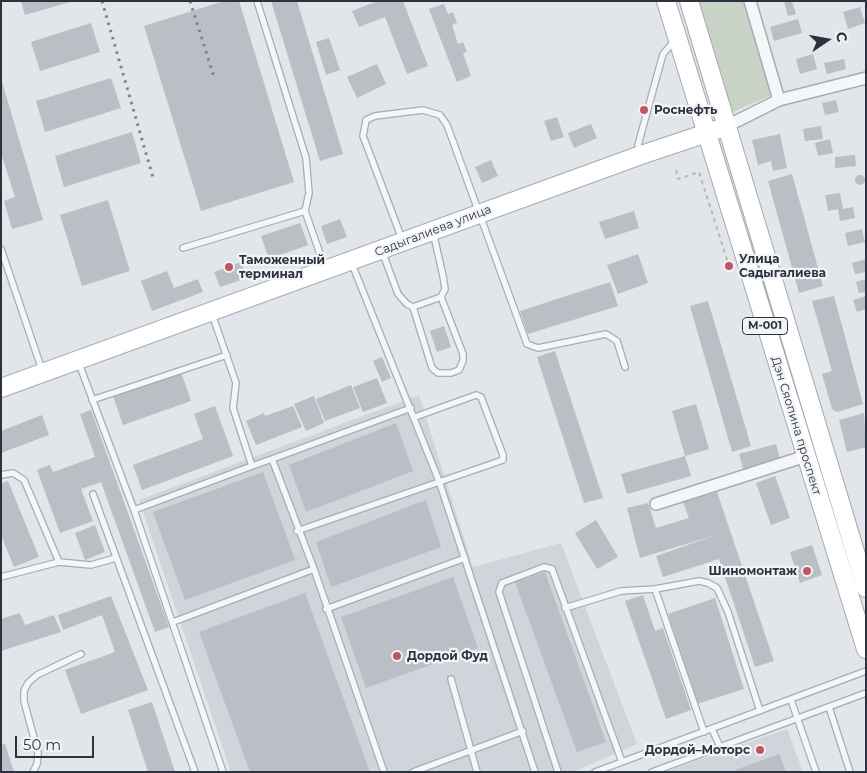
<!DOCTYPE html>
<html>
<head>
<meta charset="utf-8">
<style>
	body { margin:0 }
	#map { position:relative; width:867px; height:773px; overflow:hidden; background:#e2e5e9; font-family:Montserrat,sans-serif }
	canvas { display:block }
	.frame { position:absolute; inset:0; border:2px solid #2c333f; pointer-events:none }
	.north { position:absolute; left:802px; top:15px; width:50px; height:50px; -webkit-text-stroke:4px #f2f4f7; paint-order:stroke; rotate:78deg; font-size:14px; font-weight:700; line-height:20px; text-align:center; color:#2c333f }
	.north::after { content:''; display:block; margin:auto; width:18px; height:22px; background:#2c333f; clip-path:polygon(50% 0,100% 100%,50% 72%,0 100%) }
	.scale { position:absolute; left:15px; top:736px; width:79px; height:22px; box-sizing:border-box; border:2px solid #2c333f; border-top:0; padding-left:6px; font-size:15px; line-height:18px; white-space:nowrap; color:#2c333f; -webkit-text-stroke:4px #f2f4f7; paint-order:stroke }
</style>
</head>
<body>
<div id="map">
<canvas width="867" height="773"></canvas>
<div class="frame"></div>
<div class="north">С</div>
<div class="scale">50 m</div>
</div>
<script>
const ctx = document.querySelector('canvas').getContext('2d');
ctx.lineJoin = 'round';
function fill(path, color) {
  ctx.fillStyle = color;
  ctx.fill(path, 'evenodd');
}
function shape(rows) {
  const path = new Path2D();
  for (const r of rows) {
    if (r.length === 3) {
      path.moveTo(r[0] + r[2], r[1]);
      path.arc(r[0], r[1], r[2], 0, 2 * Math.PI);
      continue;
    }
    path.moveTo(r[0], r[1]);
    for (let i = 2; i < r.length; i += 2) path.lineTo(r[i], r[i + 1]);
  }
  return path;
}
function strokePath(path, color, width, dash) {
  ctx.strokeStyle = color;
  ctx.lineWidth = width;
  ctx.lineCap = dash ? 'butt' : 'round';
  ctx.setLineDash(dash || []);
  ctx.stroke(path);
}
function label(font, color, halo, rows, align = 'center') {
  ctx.font = font + ' Montserrat,sans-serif';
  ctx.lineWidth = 4.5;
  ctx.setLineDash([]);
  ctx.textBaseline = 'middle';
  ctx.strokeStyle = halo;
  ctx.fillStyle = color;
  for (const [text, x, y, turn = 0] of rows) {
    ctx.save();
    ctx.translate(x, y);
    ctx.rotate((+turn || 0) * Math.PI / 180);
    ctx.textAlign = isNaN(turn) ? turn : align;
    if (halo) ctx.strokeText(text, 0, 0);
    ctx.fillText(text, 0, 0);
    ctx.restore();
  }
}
const built = shape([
	[419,395,473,567,561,543,637,744,573,772,231,772,139,500],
	[787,729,803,772,664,772]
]);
const green = shape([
	[692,1,743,1,772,95,728,114]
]);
const building = shape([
	[21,1,70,1,70,2,25,15],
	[224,1,239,1,294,182,201,211,144,26],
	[271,1,297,1,343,154,320,161],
	[378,1,403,1,428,66,407,74,385,17,359,27,352,11],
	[784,1,792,1,796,14,788,16],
	[444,4,448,14,453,12,457,23,452,25,458,44,463,42,467,52,463,53,471,76,457,82,429,9],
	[860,7,865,23,848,29,843,12],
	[798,19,802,33,774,41,770,27],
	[91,23,100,52,40,71,31,42],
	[329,38,340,70,326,75,316,42],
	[813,54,817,69,800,74,796,59],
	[844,59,846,69,827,74,824,63],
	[377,64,386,84,357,98,347,77],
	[111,78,121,108,45,132,36,101],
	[2,82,43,220,12,229,4,201,15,197,1,153],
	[836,100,839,112,825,115,822,103],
	[557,117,564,137,551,141,544,121],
	[591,124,597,138,574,148,568,133],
	[821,126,823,139,805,141,803,129],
	[132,132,141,163,64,187,55,156],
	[780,134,787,168,773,171,771,161,758,165,752,140],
	[830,139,833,153,818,156,815,143],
	[855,155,856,166,835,168,835,157],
	[491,160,498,176,482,183,475,167],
	[792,174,823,286,799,293,768,181],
	[860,180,5],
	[840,193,843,209,853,207,855,218,840,221,838,209,828,211,825,195],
	[108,200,130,271,82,286,60,215],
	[634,211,639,228,605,239,599,222],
	[340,219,347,237,327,244,321,226],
	[300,223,308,245,269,259,261,236],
	[862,229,865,242,848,246,845,233],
	[638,254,648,283,618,294,607,265],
	[866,259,866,272,855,274,852,263],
	[241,262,247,278,220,287,214,272],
	[167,271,174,288,198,279,203,292,152,311,141,281],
	[866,279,866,292,859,293,856,282],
	[610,282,618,306,528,334,520,311],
	[834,296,863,404,837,412,832,409,822,374,832,371,812,301],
	[866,296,866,309,857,312,853,300],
	[708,301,751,446,732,452,690,306],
	[444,326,451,347,437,352,430,331],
	[555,351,603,498,584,503,537,357],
	[382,357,391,378,382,382,373,361],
	[181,372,191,401,123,425,113,396],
	[377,378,387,403,363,412,353,387],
	[351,385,360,408,325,421,316,399],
	[314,396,324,423,306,431,294,404],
	[696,404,709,449,685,456,672,411],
	[215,406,233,456,142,490,133,465,203,439,194,414],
	[293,406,302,427,256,445,246,421,264,413,265,416],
	[91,410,169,627,155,632,101,482,81,489,93,521,60,533,37,470,50,465,53,472,95,457,80,414],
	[864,413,866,447,847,452,839,420],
	[42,415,49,435,1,453,1,431],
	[396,423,413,471,306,512,289,465],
	[776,444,781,462,744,472,739,454],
	[685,456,691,476,627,494,621,474],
	[263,472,295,560,185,600,153,512],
	[775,476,790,518,771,525,756,483],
	[8,481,39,557,14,567,1,535,1,484],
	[717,492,774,661,755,667,719,559,663,577,656,556,716,535,640,558,627,508,648,503,656,528,689,518,683,502],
	[426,500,441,547,331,587,316,542],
	[596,520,618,557,597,569,575,533],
	[95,525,105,552,85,560,75,533],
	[812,545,822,575,800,583,790,552],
	[545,572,606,742,577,752,515,582],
	[453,577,478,648,366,688,341,617],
	[305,593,370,772,250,772,199,632],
	[643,595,655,631,663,628,691,710,666,719,625,601],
	[111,596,148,690,81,714,65,670,115,652,102,615,63,630,58,615],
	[715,598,744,689,697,704,668,614],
	[20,613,25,625,54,615,61,632,1,651,1,619],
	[152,702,175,772,148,772,128,710],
	[5,744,14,772,1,772,1,745],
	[779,754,786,772,730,772]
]);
const path = shape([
	[676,170,678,179,699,172,729,266]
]);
const lane = shape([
	[257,1,306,158,309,193,305,211,325,268],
	[641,153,638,145,663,54,675,40],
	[402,239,363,136,366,120,375,116,423,110,440,115,447,125,527,344,538,348,606,334,617,341,625,367],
	[183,248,305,211],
	[1,249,42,370],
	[382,251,398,294,407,304,413,307,441,297,445,289,443,276,433,232],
	[352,264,439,481,535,772],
	[413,307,432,368,438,373,451,373,459,370,463,361,463,354,441,297],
	[212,314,236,383,233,408,252,466,272,459],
	[78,361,134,510,223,772],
	[92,400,227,355],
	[1,475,13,473,24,480,59,562],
	[93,494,195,772],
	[134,510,252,466],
	[297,531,503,460,503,455,481,397,476,395,415,417],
	[1,577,59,562,91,565,116,558],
	[655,589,704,732],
	[565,608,621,591,655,589,699,581,708,583,717,588,728,612,760,711],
	[326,609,465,558],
	[173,622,314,569],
	[451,679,477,772],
	[791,700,816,772],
	[829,707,850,772],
	[712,729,720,747],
	[33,772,37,764,38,753,24,701,24,691,28,683,37,675,81,654],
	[384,772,314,569,272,459,411,408],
	[413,772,523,731],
	[558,772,499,592,502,583,544,567,552,569,622,762],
	[595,772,866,671],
	[652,772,866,693]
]);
const street = shape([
	[750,1,779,100],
	[725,127,779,100,866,78],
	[656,504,806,456]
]);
const primary = shape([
	[666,1,866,649],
	[689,1,866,588],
	[1,388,641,155,725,127]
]);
const rail = shape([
	[102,1,154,181],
	[190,1,214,77]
]);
const markers = [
	[644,110,5,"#c05665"],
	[729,266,5,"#c05665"],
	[229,267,5,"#c05665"],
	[807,571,5,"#c05665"],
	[397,656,5,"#c05665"],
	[760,750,5,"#c05665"]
];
const shields = [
	[765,326,45]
];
const shieldNames = [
	["M-001",765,326]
];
const poiNames = [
	["Роснефть",654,110],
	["Улица",739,259],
	["Садыгалиева",739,273],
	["Таможенный",239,260],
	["терминал",239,274],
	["Шиномонтаж",797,571,"right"],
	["Дордой Фуд",407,656],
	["Дордой–Моторс",750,750,"right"]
];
const streetNames = [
	["Садыгалиева улица",433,231,-21],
	["Дэн Сяопина проспект",796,426,73]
];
fill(built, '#d1d4db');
fill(green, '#c8d2c5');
fill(building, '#babec5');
strokePath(lane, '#a8acb3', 8);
strokePath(street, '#a8acb3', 14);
strokePath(primary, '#a3aab4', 20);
strokePath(path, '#b5b8bd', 2, [4, 4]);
strokePath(lane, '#f5f6f8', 5.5);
strokePath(street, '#f5f6f8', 11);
strokePath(primary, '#fff', 18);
strokePath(rail, '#7e8591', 3, [2.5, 5]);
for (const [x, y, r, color] of markers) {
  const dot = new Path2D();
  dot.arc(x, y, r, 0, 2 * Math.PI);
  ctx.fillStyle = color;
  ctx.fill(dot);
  strokePath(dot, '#f2f4f7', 2);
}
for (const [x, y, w] of shields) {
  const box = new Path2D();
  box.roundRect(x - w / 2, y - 8.5, w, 17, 4);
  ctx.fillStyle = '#f2f4f7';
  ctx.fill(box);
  strokePath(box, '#2c333f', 1);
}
label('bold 11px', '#2c333f', null, shieldNames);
label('bold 12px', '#2c333f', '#f2f4f7', poiNames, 'left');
label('12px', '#2c333f', '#f2f4f7', streetNames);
</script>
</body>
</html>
